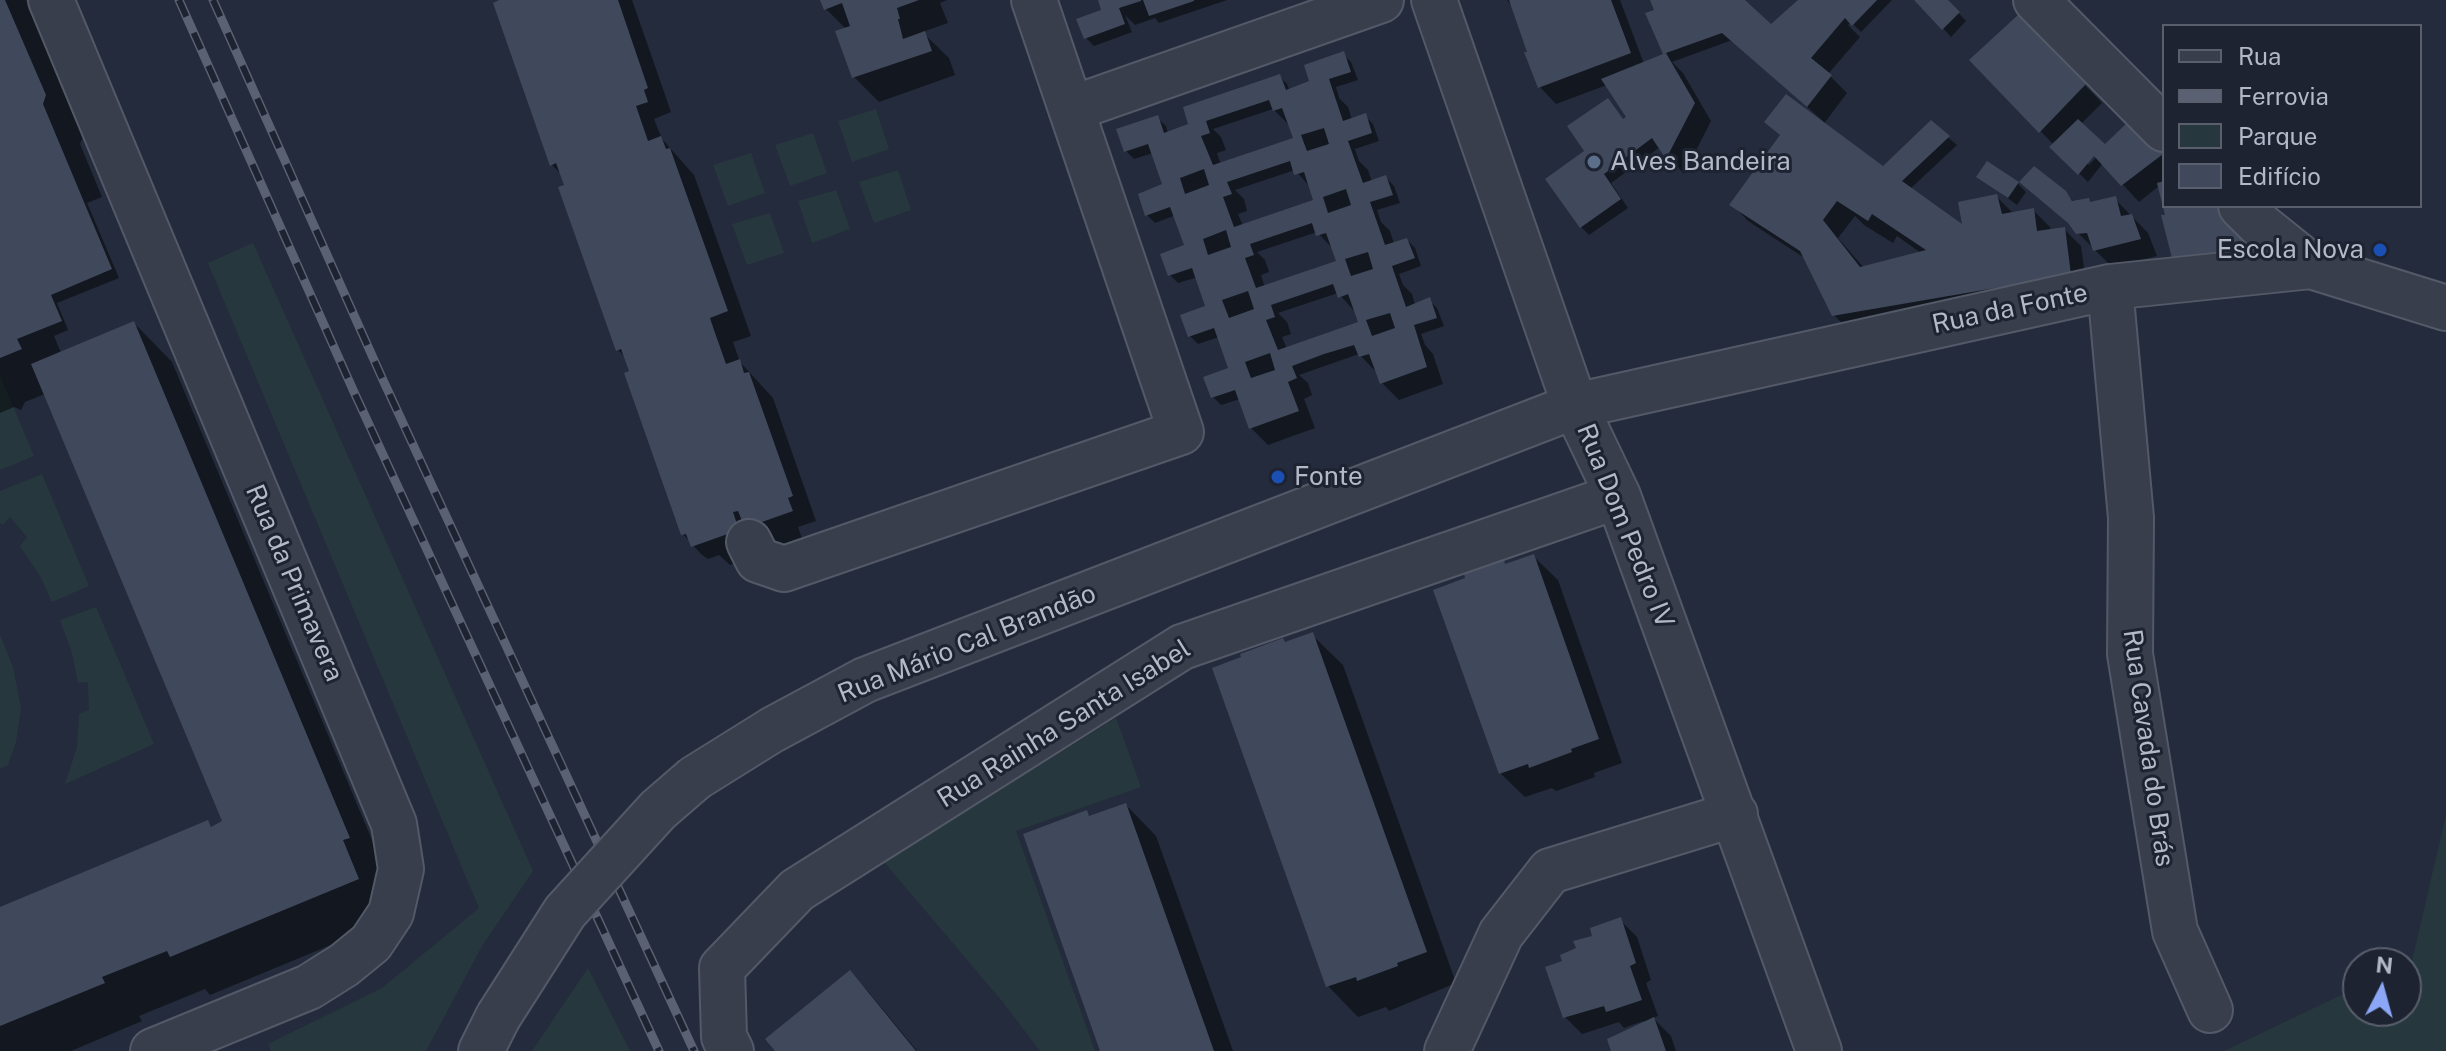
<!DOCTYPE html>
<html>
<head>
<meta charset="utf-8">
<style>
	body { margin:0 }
	#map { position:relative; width:2446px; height:1051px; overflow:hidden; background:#242b3c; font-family:"Public Sans",sans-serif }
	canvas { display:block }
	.legend { position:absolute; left:2162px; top:24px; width:260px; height:184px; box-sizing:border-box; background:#1d2331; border:2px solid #595f6d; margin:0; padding:10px 14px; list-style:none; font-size:24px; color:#b3b9c8 }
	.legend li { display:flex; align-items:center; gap:16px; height:40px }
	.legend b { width:40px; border:2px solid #595f6d }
	.north { position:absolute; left:2342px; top:947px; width:80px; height:80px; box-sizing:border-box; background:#1d2331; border:2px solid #595f6d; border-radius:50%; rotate:6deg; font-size:22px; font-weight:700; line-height:32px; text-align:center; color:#b3b9c8 }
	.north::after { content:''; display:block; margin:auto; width:28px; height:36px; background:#8ba7f5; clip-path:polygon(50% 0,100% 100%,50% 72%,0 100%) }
</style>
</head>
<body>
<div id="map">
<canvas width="2446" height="1051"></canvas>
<ul class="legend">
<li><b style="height:10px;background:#383e4c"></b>Rua</li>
<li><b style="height:10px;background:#5a6173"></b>Ferrovia</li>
<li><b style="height:22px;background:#26383d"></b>Parque</li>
<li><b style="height:22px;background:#40495b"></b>Edifício</li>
</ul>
<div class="north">N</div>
</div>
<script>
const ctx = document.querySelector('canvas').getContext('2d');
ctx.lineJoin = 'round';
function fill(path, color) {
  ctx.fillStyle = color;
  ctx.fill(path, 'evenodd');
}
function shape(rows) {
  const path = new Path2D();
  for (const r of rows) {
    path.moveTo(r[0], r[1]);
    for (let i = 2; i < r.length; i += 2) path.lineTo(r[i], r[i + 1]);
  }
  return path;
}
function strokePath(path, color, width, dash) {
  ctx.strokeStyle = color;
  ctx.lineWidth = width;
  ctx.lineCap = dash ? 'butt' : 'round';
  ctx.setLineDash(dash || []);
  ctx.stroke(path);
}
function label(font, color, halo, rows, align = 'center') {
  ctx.font = font + ' "Public Sans",sans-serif';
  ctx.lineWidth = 6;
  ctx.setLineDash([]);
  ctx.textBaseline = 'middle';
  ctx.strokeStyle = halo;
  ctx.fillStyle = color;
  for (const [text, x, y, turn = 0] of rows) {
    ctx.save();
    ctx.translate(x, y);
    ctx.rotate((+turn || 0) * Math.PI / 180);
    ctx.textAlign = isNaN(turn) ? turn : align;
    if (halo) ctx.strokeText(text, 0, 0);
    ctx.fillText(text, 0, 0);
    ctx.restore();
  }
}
const green = shape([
	[876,109,889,149,852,162,838,121],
	[813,133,827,173,790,186,775,145],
	[751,153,765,193,728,206,713,165],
	[898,170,911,210,874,223,859,182],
	[836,190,850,229,812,243,798,201],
	[770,213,784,253,747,265,732,224],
	[253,243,533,871,482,946,426,1051,271,1051,268,1044,382,988,479,908,208,263],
	[0,375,34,456,0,470],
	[42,474,89,586,52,602,40,576,20,546,27,537,10,517,3,525,0,523,0,491],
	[96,607,154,744,65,784,77,747,79,714,89,710,88,682,78,683,72,653,60,620],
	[0,635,13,667,21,708,16,742,8,765,0,769],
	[1116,718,1141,787,1016,831,1095,1051,1040,1051,1002,1001,884,862],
	[2446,815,2446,1051,2224,1051,2358,987,2358,1011,2406,1011,2406,964,2412,961],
	[588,968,630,1051,532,1051]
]);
const shadow = shape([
	[0,0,26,0,84,135,80,144,102,197,87,203,119,278,57,303,68,330,54,336,61,353,134,323,172,362,387,876,396,918,210,995,205,989,139,1016,142,1021,71,1051,0,1051,0,909,208,823,213,828,225,822,45,394,25,402,21,410,14,407,0,413],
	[500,0,632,0,671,112,654,119,662,139,694,175,751,336,733,342,740,362,773,398,816,521,798,527,803,541,730,565,719,555,708,559,701,554,683,534,633,372,627,359,618,350,562,175,552,165],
	[823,0,947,0,940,3,948,23,922,32,949,58,955,75,879,102,854,77,846,29,826,9],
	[1100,0,1227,0,1159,23,1155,18,1135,25,1125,15,1132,32,1094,46,1086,38,1104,11],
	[1507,0,1620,0,1644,64,1666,55,1652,0,1742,0,1771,27,1801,0,1892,0,1861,32,1851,22,1848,25,1860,37,1828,74,1847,93,1823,125,1891,175,1931,123,1957,145,1910,189,1970,232,1996,196,2014,214,2033,210,2050,227,2051,231,2064,229,2081,246,2087,291,1858,340,1834,315,1806,259,1748,221,1732,204,1823,121,1732,40,1672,62,1683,73,1711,121,1684,174,1660,147,1611,183,1628,208,1589,235,1581,227,1624,121,1629,117,1607,85,1556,104,1540,87,1514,9],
	[1855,216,1864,225,1893,243,1897,236,1921,253,1864,268,1838,238],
	[1917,0,1946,0,1966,21,1951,37],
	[2036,34,2102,103,2081,124,2086,163,2089,165,2128,124,2164,157,2164,204,2159,186,2139,202,2103,163,2088,182,2052,147,2054,145,1972,61],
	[1343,54,1351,62,1358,80,1336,87,1339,98,1348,107,1352,120,1365,116,1373,124,1379,141,1355,149,1359,161,1368,170,1372,182,1385,177,1394,186,1400,203,1377,210,1381,222,1390,231,1394,244,1407,240,1415,248,1421,266,1399,274,1403,285,1412,294,1415,305,1429,300,1437,308,1444,326,1421,334,1425,345,1433,354,1443,384,1399,400,1382,383,1378,374,1359,354,1299,375,1308,383,1312,395,1304,399,1315,428,1268,445,1251,428,1240,399,1221,405,1213,397,1230,369,1219,337,1198,344,1190,336,1209,307,1198,277,1178,283,1170,275,1186,246,1176,215,1155,223,1147,215,1166,185,1153,153,1134,159,1126,151,1157,118,1166,126,1168,134,1191,125,1279,76,1287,84,1290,91,1312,82],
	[1273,109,1291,127,1297,139,1221,165,1217,153,1226,150,1221,137,1213,129],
	[1295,170,1312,189,1316,201,1243,226,1238,214,1247,211,1244,199,1235,190],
	[1317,232,1335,251,1340,262,1265,288,1261,275,1269,272,1265,260,1257,252],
	[1338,293,1357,314,1362,323,1287,349,1282,337,1291,334,1287,322,1278,313],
	[1979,177,2018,184,2026,192,2017,205],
	[2065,193,2074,202,2092,204,2115,199,2148,233,2157,256,2112,267,2078,233],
	[1533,556,1558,580,1622,763,1594,773,1595,777,1556,791,1552,788,1525,797,1500,773,1507,566],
	[1312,635,1343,665,1456,983,1389,1011,1386,1007,1358,1017,1328,986,1286,644],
	[1126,805,1156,836,1233,1051,1102,1051,1087,813,1091,818],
	[1620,920,1637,937,1651,980,1646,983,1658,1016,1653,1018,1671,1036,1676,1051,1613,1051,1644,1024,1643,1021,1624,1028,1619,1022,1582,1034,1565,1017,1565,962],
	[850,973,866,989,917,1051,778,1051]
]);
const building = shape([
	[0,0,5,0,46,95,43,104,112,269,51,295,62,321,17,339,22,349,0,358],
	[499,0,618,0,648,88,644,90,648,102,636,106,648,141,661,136,666,149,670,148,728,311,710,318,714,330,726,364,740,359,744,373,749,372,793,496,788,498,793,511,745,528,738,511,733,512,739,530,691,547,686,534,681,535,624,373,629,371,621,349,616,351,558,187,564,185,556,163,550,166,493,3],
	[820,0,919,0,897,8,900,19,898,19,903,39,925,31,932,51,852,78,835,31,850,26,842,3,824,10],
	[1098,0,1141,0,1141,1,1119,8,1125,24,1084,39,1076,19,1101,10],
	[1143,0,1194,0,1194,1,1149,16],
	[1509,0,1611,0,1631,53,1538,88,1524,52,1527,52],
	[1650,0,1745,0,1771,24,1798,0,1877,0,1852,26,1845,18,1811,58,1832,75,1807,107,1722,33,1666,53,1695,103,1666,159,1652,138,1604,174,1621,199,1580,228,1545,179,1584,151,1567,126,1608,98,1623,119,1626,117,1601,79,1663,54,1645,13,1654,10],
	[1914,0,1948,0,1960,12,1942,30],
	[2019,14,2086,84,2039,133,1969,60],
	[1344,51,1351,72,1329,79,1343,121,1366,113,1372,133,1348,141,1363,183,1386,175,1393,195,1370,202,1385,245,1407,238,1415,258,1392,266,1406,307,1430,297,1437,318,1414,325,1427,367,1380,384,1369,354,1359,357,1354,345,1324,354,1292,366,1297,378,1288,382,1299,411,1249,429,1235,390,1211,398,1203,377,1228,368,1214,328,1188,337,1180,315,1205,306,1192,268,1168,276,1160,254,1184,245,1170,207,1145,216,1138,194,1162,184,1148,144,1124,152,1116,129,1158,115,1164,133,1188,124,1183,107,1280,74,1286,90,1309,81,1304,65],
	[1269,100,1273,111,1282,108,1293,138,1213,165,1201,136,1210,133,1206,121],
	[1324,128,1329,144,1307,151,1301,135],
	[1290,161,1294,175,1304,172,1313,200,1234,227,1223,197,1232,194,1227,182],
	[1204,169,1209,185,1185,194,1180,178],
	[1346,189,1351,205,1328,213,1323,197],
	[1312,223,1316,236,1326,233,1336,261,1256,288,1245,258,1254,255,1250,244],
	[1226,230,1231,247,1208,255,1203,239],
	[1368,252,1373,269,1351,276,1345,259],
	[1333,284,1338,298,1348,294,1358,322,1278,350,1266,320,1275,317,1271,305],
	[1248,291,1254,309,1229,318,1222,300],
	[1390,313,1395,328,1372,336,1366,320],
	[1270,353,1275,370,1251,378,1245,362],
	[1786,94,1883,166,1931,120,1950,136,1902,181,1962,224,1958,202,1997,194,2002,214,2034,208,2037,231,2065,227,2071,275,1832,316,1800,251,1729,205,1780,135,1764,122],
	[1837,201,1868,221,1872,214,1926,250,1860,267,1823,220],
	[2078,119,2105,144,2128,122,2163,154,2121,186,2094,156,2078,175,2049,147],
	[1987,161,2019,182,2008,198,1976,177],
	[2034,166,2066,191,2072,201,2089,198,2090,202,2116,196,2121,216,2132,214,2141,239,2093,251,2087,233,2076,234,2068,223,2019,182],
	[2164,181,2164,206,2225,206,2244,222,2248,252,2172,258,2161,215,2165,215,2157,183],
	[134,321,350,838,343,840,359,879,170,957,167,951,102,977,105,983,0,1026,0,907,208,820,211,827,222,821,31,364],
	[1534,554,1599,739,1571,749,1572,752,1529,768,1528,764,1499,774,1433,590,1465,578,1464,574,1504,560,1505,564],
	[1313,632,1427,952,1397,963,1398,966,1357,981,1356,977,1326,987,1212,668,1241,657,1240,654,1283,638,1285,642],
	[1126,803,1214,1051,1100,1051,1023,834,1087,810,1089,816],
	[1621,917,1636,963,1630,966,1642,1000,1606,1012,1604,1006,1563,1018,1545,967,1562,961,1560,955,1576,948,1573,941,1592,936,1590,928],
	[850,970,916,1051,775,1051,765,1039],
	[1654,1017,1666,1051,1611,1051,1607,1039]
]);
const minor = shape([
	[51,0,394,824,401,869,391,913,371,943,344,965,309,987,153,1051],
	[1434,0,1575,406,1618,496,1819,1051],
	[2036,0,2164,129],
	[1071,109,1381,0],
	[2241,206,2261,226,2311,266],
	[2110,287,2131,518,2130,654,2175,931,2210,1010],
	[749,542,758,560,784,569,1181,432,1034,0],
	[695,778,772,730,865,680,1575,406,2110,287,2311,266,2446,308],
	[481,1051,498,1017],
	[731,1051,724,1037,722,968,797,890,1182,647,1618,496],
	[1447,1051,1501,934,1550,871,1735,814]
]);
const rail = shape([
	[179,0,354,392,659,1051],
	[213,0,383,380,694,1051]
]);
const minorBridge = shape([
	[498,1017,565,912,658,810,695,778]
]);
const markers = [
	[1594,162,8,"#5c6f8a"],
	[2380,250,8,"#1a4fb4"],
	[1278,477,8,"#1a4fb4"]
];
const poiNames = [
	["Alves Bandeira",1610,162],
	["Escola Nova",2364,250,"right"],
	["Fonte",1294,477]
];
const streetNames = [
	["Rua da Fonte",2010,309,-12],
	["Rua Dom Pedro IV",1625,526,68],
	["Rua da Primavera",294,583,67],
	["Rua Mário Cal Brandão",967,644,-22],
	["Rua Rainha Santa Isabel",1064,724,-32],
	["Rua Cavada do Brás",2148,748,82]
];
fill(green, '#26383d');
fill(shadow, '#0007');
fill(building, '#40495b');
strokePath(minor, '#535967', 48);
strokePath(minor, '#383e4c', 44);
strokePath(rail, '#5a6173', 9);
strokePath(rail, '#1d2331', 6, [18]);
strokePath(minorBridge, '#535967', 48, []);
strokePath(minorBridge, '#383e4c', 44);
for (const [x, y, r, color] of markers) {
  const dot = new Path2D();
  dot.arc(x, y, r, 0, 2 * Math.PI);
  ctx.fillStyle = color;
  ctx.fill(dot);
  strokePath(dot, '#1d2331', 3);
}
label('26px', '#b3b9c8', '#1d2331', poiNames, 'left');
label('26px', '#b3b9c8', '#1d2331', streetNames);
</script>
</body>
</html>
